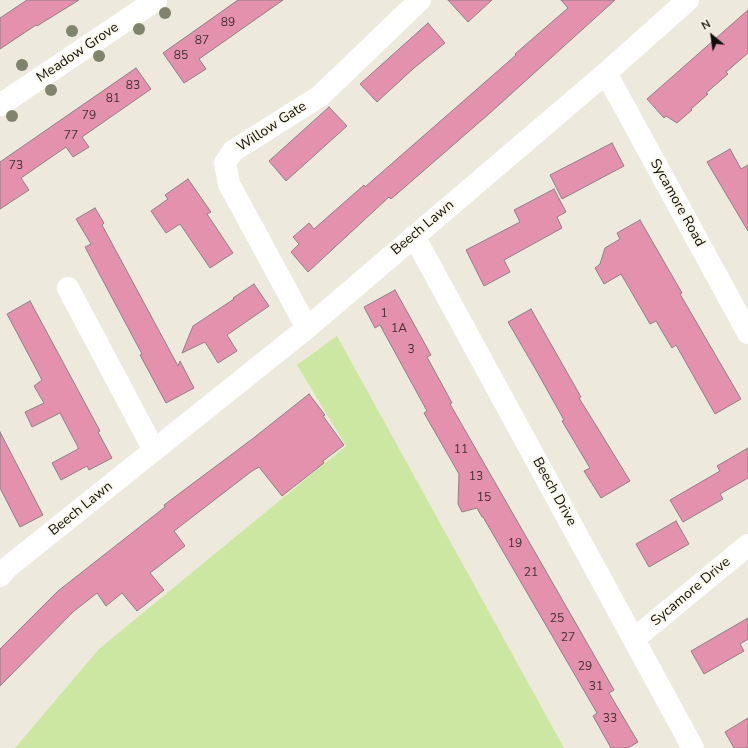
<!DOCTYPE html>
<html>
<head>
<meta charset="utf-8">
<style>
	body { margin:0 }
	#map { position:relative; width:748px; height:748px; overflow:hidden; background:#edeadd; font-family:"Nunito Sans",sans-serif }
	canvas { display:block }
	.north { position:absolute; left:692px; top:16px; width:40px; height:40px; -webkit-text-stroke:3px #fbf7ea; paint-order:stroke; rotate:331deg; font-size:11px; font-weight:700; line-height:16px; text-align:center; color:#0f0e0a }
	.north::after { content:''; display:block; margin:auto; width:14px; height:18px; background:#0f0e0a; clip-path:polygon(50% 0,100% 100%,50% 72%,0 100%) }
</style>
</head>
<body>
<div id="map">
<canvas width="748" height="748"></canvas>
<div class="north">N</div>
</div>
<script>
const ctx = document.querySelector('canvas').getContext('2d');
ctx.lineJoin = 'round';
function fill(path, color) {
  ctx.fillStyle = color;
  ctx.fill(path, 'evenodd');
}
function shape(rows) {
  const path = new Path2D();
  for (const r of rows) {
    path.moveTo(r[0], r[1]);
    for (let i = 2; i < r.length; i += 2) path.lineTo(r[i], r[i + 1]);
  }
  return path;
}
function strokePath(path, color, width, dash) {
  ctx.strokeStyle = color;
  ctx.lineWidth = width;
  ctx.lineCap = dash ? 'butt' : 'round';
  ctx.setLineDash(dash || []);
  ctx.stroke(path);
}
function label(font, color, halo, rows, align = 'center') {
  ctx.font = font + ' "Nunito Sans",sans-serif';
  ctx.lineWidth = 3.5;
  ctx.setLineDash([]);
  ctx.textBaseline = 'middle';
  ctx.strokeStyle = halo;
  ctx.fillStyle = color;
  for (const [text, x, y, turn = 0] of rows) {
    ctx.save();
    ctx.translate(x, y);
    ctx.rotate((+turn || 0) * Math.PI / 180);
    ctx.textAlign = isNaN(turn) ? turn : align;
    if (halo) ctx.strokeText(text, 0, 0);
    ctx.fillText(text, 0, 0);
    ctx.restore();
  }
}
const green = shape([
	[337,336,564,748,15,748,99,649,346,446,297,365]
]);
const building = shape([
	[27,0,79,0,37,26,36,25,0,49,0,18,27,0],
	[238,0,283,0,199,59,206,69,184,83,163,53,238,0],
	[448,0,492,0,468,22,448,0],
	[561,0,615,0,490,113,391,199,389,197,308,272,291,252,299,244,293,237,309,223,314,229,364,185,365,187,516,55,515,54,568,8,561,0],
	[748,10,748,53,726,72,728,74,706,93,708,94,691,109,692,110,677,123,666,116,664,118,647,99,748,10],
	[428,23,445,43,414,68,377,102,360,84,428,23],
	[136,68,151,89,82,137,89,147,73,157,66,147,21,178,29,190,0,209,0,162,136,68],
	[329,107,347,126,286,181,269,161,329,107],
	[612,143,624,166,562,199,550,175,612,143],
	[730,149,741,169,748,165,748,231,707,162,730,149],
	[188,179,211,212,207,214,233,253,210,268,180,224,166,233,151,211,168,199,165,195,188,179],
	[554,189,566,212,557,217,562,228,504,260,510,272,484,286,466,250,520,222,514,210,554,189],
	[95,208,104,223,102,225,178,366,180,361,194,388,166,403,140,355,142,354,85,247,91,244,76,219,95,208],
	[640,220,682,293,680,294,741,399,715,414,676,345,672,348,656,321,650,324,621,274,604,284,595,268,600,264,605,248,620,239,617,233,640,220],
	[254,284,269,306,227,335,237,351,218,363,205,342,182,353,193,326,234,299,233,298,254,284],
	[395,290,431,355,427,357,452,403,450,404,614,690,609,693,638,742,628,748,611,748,593,716,597,713,483,517,482,517,477,508,462,512,458,504,459,474,424,413,427,411,380,325,375,328,364,307,395,290],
	[30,301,100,431,98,432,112,458,89,470,87,466,61,480,52,463,78,449,78,447,60,413,32,427,25,412,44,403,34,386,42,380,7,314,30,301],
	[531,309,581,397,579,398,597,427,630,481,601,498,584,471,590,468,562,421,564,420,536,370,508,322,531,309],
	[309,394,325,415,323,416,344,445,323,461,324,463,282,496,259,467,252,471,174,531,185,546,150,573,164,590,137,611,122,593,106,606,97,593,73,612,0,686,0,649,58,591,165,507,164,505,251,440,309,394],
	[0,432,43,515,20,527,0,488,0,432],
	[748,448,748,478,720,494,723,499,683,522,670,500,720,471,717,466,748,448],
	[676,521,689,544,649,567,636,544,676,521],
	[748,618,748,639,740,644,744,651,704,674,691,651,748,618],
	[748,718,748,748,734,748,725,732,748,718]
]);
const minor = shape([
	[606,73,748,333],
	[0,105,156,0],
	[414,236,693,748],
	[68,288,154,450],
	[307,328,229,184,225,163,233,151,320,96,420,0],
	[0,576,8,567,307,328,606,73,688,0],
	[634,639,748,545]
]);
const trees = [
	[165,13],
	[139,29],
	[72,31],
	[99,56],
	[22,65],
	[51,90],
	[12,116]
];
const numberNames = [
	["89",228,23],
	["87",202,41],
	["85",181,56],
	["83",133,86],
	["81",113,99],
	["79",89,116],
	["77",71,136],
	["73",16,166],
	["1",384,314],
	["1A",399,329],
	["3",411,350],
	["11",461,450],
	["13",476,477],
	["15",484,498],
	["19",515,544],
	["21",531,573],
	["25",557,619],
	["27",568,638],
	["29",585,667],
	["31",596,687],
	["33",610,719]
];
const streetNames = [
	["Meadow Grove",78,53,-34],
	["Willow Gate",272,127,-33],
	["Sycamore Road",677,203,61],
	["Beech Lawn",423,228,-40],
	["Beech Drive",554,492,61],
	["Beech Lawn",81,509,-39],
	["Sycamore Drive",691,592,-40]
];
fill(green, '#cce7a1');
fill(building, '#e491ad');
strokePath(building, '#8e8084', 1);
strokePath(minor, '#fff', 22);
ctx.fillStyle = '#80846d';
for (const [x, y] of trees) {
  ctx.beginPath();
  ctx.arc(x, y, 6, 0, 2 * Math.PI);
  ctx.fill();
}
label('12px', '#442f33', null, numberNames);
label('14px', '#0f0e0a', '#fbf7ea', streetNames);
</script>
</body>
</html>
